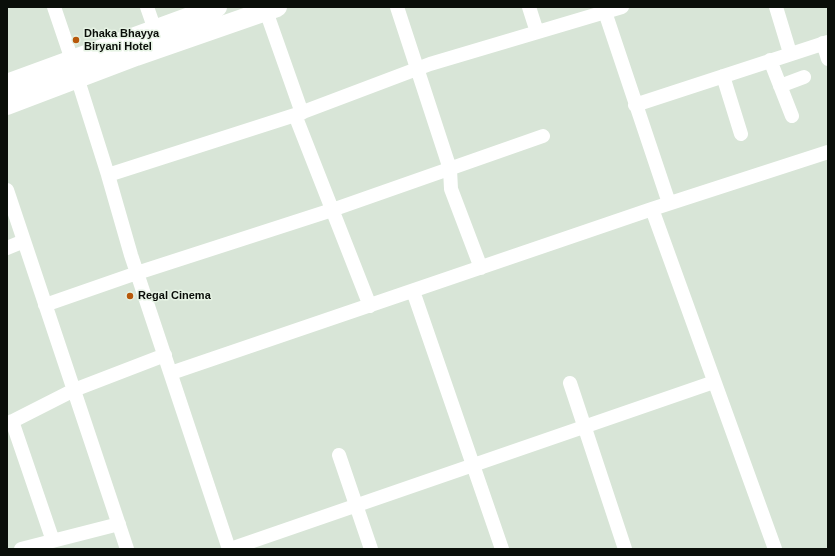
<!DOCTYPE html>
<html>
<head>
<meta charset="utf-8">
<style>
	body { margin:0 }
	#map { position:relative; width:835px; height:556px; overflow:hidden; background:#d8e5d7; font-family:Helvetica,sans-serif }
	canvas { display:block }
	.frame { position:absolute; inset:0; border:8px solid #0a0e09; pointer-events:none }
</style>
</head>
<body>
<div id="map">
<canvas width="835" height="556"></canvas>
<div class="frame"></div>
</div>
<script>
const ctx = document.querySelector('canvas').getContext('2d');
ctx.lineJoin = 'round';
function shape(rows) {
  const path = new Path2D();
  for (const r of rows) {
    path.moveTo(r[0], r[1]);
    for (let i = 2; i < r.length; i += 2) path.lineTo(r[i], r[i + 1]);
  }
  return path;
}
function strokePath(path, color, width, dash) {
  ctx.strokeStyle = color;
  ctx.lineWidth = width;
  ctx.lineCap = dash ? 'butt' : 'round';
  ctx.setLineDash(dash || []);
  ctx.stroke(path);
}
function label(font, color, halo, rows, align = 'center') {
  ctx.font = font + ' Helvetica,sans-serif';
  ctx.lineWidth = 3;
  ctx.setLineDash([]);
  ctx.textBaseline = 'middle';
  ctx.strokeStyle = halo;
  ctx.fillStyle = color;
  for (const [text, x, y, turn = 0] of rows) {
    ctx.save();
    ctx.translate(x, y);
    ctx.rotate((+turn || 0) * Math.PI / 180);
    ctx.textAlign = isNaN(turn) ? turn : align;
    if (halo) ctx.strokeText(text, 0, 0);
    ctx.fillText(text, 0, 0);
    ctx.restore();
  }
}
const minor = shape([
	[54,7,72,60],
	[147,7,155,30],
	[397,7,450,169,451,189,481,268],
	[529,7,537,32],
	[776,7,790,53],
	[266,11,302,113],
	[605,12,669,203],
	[823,43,828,59],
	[770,60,792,116],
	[723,76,741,134],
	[77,77,108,175,131,255,229,549],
	[780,86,804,77],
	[635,105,828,42],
	[295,115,370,306],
	[108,175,295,115,430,64,622,7],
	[7,190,127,549],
	[652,209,775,549],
	[7,248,24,241],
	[413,291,502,549],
	[45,305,137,273,332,210,543,136],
	[171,373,652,209,828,152],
	[570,383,625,549],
	[12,421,53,541],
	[7,424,74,390,165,355],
	[339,455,371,549],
	[21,549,119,524],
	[230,549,714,382]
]);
const highway = shape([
	[7,84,217,7],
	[7,105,136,56,277,7]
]);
const markers = [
	[76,40,4,"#b7580a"],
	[130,296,4,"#b7580a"]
];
const poiNames = [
	["Dhaka Bhayya",84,34],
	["Biryani Hotel",84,47],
	["Regal Cinema",138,296]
];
strokePath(minor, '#fff', 14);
strokePath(highway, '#fff', 20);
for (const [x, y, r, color] of markers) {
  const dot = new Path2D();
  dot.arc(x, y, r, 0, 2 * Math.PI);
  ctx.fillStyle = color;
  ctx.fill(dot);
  strokePath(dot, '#e6f3e4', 1.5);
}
label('bold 11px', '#0a0e09', '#e6f3e4', poiNames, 'left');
</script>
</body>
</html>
